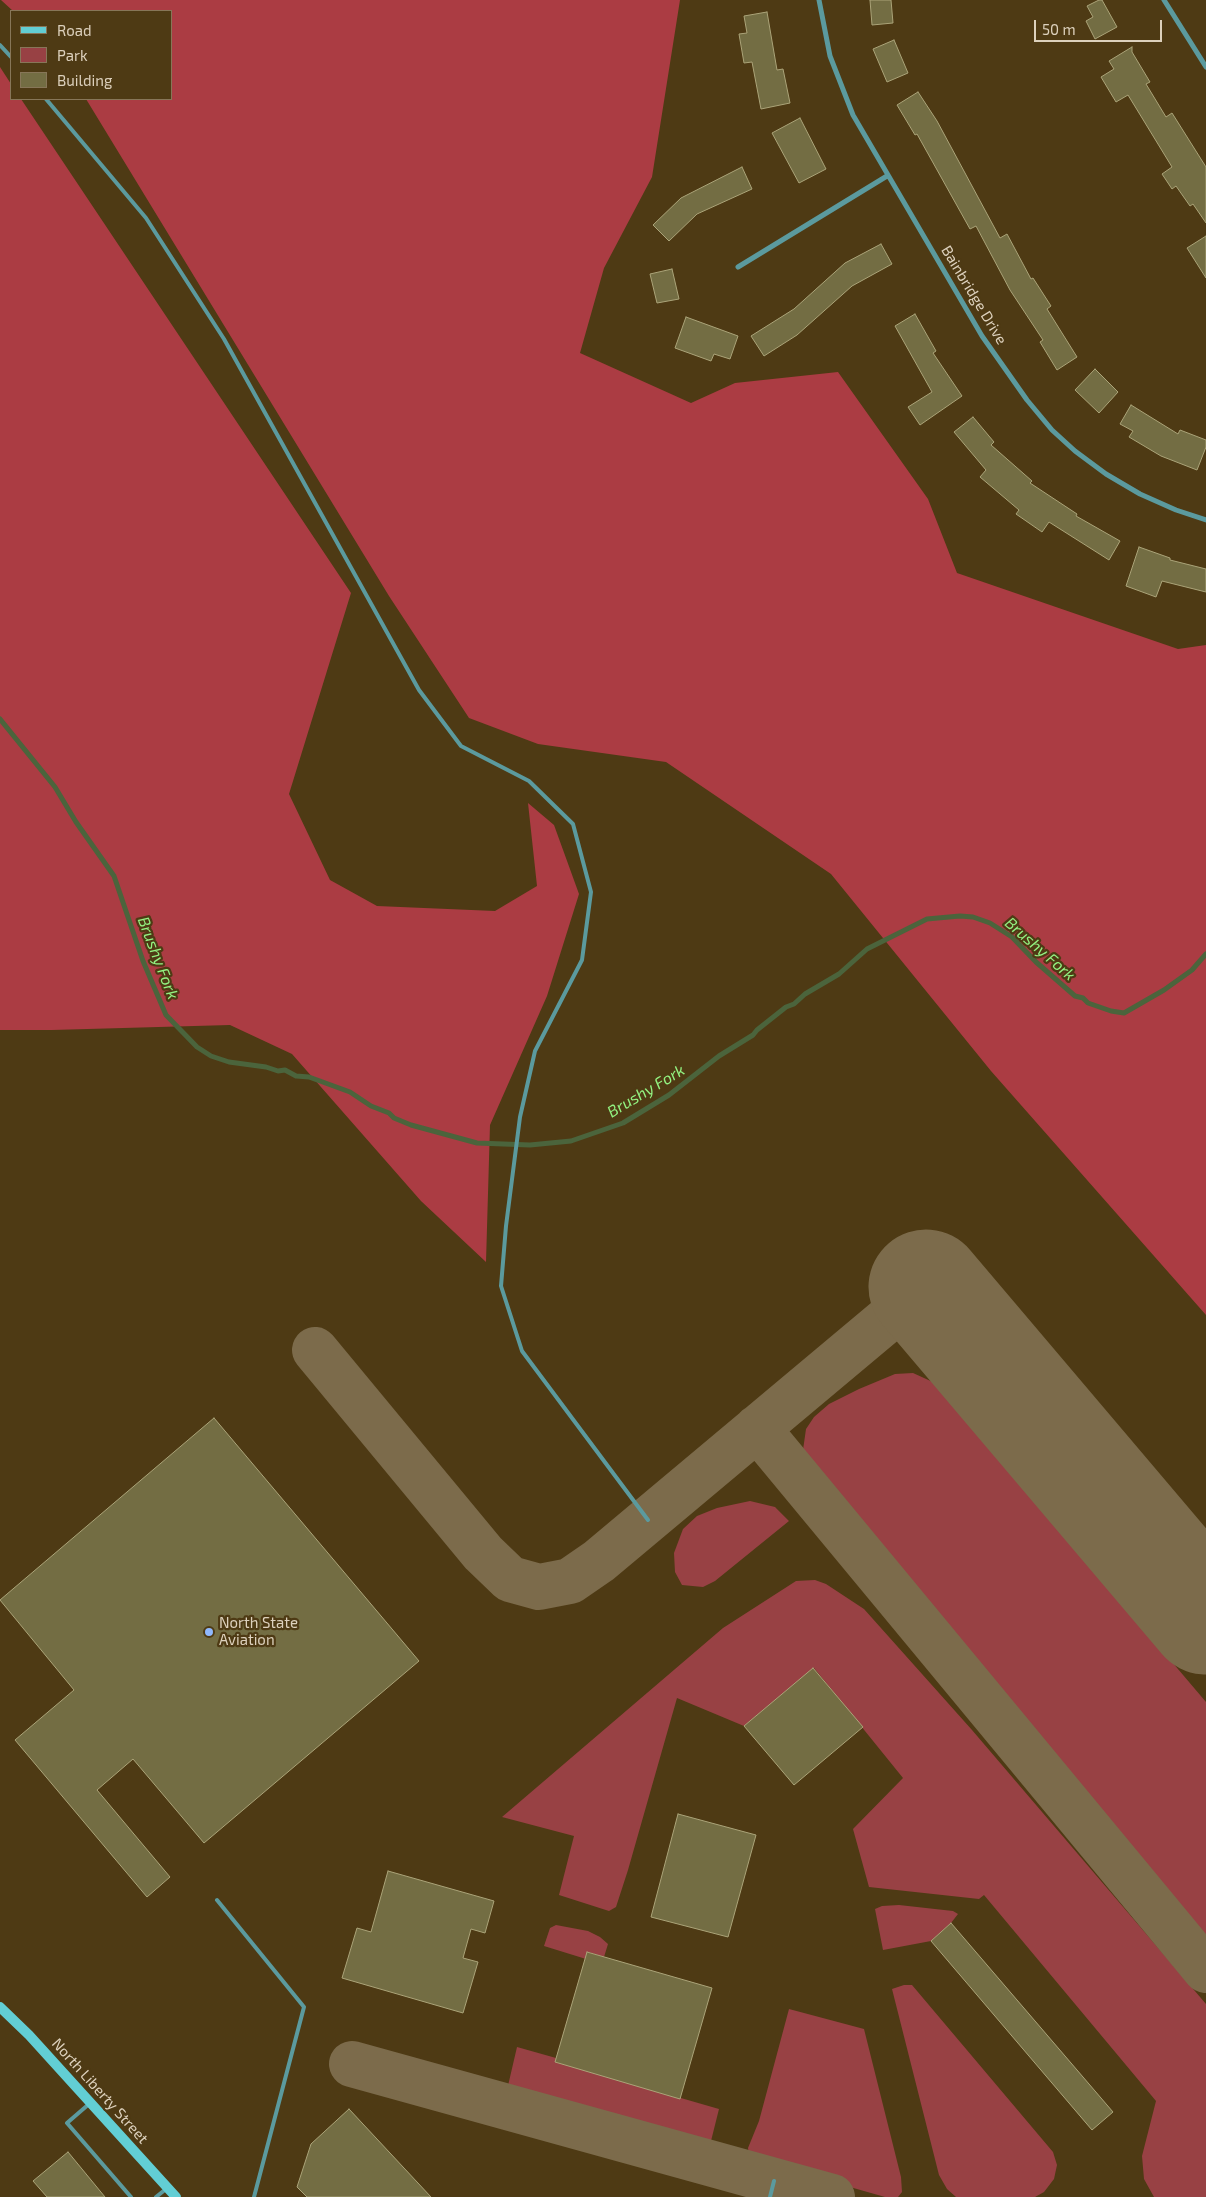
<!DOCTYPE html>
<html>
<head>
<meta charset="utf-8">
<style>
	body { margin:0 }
	#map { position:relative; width:1206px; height:2197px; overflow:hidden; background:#4e3a14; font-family:"Exo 2",sans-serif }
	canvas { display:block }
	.legend { position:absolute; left:10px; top:10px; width:162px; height:90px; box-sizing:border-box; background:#4e3a14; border:1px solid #877658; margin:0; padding:6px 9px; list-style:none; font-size:15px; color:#ddd1bd }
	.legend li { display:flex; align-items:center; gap:10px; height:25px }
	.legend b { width:25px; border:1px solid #877658 }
	.scale { position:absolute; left:1034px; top:20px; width:128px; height:22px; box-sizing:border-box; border:2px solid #ddd1bd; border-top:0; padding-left:6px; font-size:15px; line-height:18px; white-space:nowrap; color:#ddd1bd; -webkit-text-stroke:4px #4e3a14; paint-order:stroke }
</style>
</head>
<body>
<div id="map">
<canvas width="1206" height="2197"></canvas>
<ul class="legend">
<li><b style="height:6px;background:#62ced4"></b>Road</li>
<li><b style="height:14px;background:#984144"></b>Park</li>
<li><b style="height:14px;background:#736d43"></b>Building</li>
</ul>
<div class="scale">50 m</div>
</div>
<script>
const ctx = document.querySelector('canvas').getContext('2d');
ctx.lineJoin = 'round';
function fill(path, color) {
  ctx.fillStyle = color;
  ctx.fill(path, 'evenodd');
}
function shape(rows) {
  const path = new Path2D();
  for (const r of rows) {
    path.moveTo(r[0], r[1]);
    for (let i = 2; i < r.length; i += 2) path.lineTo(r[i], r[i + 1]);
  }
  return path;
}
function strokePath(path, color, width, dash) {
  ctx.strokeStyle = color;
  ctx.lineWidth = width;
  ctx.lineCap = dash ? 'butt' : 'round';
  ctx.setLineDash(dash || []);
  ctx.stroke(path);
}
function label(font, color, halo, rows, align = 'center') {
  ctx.font = font + ' "Exo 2",sans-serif';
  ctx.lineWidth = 4.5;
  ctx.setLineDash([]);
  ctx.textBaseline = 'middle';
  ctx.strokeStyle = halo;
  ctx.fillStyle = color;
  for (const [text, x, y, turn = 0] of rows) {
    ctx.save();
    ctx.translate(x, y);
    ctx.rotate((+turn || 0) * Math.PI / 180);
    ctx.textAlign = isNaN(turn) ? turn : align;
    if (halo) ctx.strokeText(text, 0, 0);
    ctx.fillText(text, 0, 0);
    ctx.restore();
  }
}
const green = shape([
	[913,1373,935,1383,1206,1702,1206,1944,823,1488,803,1450,806,1429,814,1417,829,1404,859,1389,895,1374],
	[750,1501,775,1507,789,1521,715,1581,703,1587,682,1585,675,1572,674,1553,683,1529,697,1516,717,1508],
	[815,1580,826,1584,864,1609,972,1730,1206,2004,1206,2197,1154,2197,1144,2179,1142,2156,1156,2101,984,1895,979,1899,869,1887,853,1829,903,1778,814,1668,744,1726,677,1698,628,1870,616,1907,609,1911,559,1895,574,1836,502,1817,723,1628,796,1581],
	[899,1905,953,1911,958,1914,951,1923,931,1941,883,1950,875,1909,882,1906],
	[556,1925,588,1931,600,1937,608,1944,604,1957,588,1952,586,1959,544,1946,550,1928],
	[904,1985,912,1985,1053,2152,1057,2165,1054,2179,1044,2192,1035,2197,956,2197,947,2189,939,2175,892,1989],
	[789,2009,864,2029,901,2177,902,2192,898,2197,885,2197,755,2160,749,2155,748,2148,759,2121],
	[517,2047,556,2058,556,2062,719,2109,709,2149,507,2090]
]);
const forest = shape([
	[1,0,680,0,652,177,604,268,580,353,691,403,735,383,838,372,928,499,957,573,1178,649,1206,645,1206,1315,991,1071,831,874,666,762,538,744,469,718,389,596,86,99,171,99,171,11,13,11],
	[0,67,11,84,11,99,21,99,351,593,289,794,330,880,377,906,495,911,537,886,528,803,554,825,579,894,547,996,490,1125,486,1262,421,1201,292,1054,230,1025,52,1030,0,1030]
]);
const stream = shape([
	[0,719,55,787,76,822,114,876,143,961,166,1015,197,1047,211,1056,229,1062,266,1067,278,1071,285,1070,296,1076,309,1077,350,1092,371,1106,389,1113,394,1118,411,1125,477,1143,530,1145,571,1141,623,1123,669,1095,719,1056,753,1035,757,1030,786,1007,794,1004,805,994,839,974,867,949,927,919,960,916,973,917,990,923,1012,937,1036,962,1075,996,1083,998,1088,1003,1111,1011,1124,1013,1164,990,1192,970,1206,954]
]);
const taxiway = shape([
	[315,1350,483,1553,510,1579,539,1587,570,1581,599,1561,926,1287],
	[757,1428,1206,1970],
	[352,2064,832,2197]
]);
const runway = shape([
	[926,1287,1206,1617]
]);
const building = shape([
	[870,0,891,0,893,23,872,25,870,0],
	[1099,0,1102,0,1117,27,1095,39,1086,21,1093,17,1087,6,1099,0],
	[767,12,777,70,783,69,790,103,761,109,752,62,744,63,739,34,747,33,744,16,767,12],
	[894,40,908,73,887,82,873,49,894,40],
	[1132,47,1132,52,1150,82,1146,84,1166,117,1172,113,1206,167,1206,223,1193,204,1190,206,1176,186,1172,189,1162,174,1172,167,1128,95,1116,102,1101,77,1114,69,1109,61,1132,47],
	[918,92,937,121,1000,238,1007,234,1031,279,1033,278,1051,306,1047,309,1077,357,1057,370,1040,342,1043,340,1010,290,976,226,970,229,917,134,915,135,897,105,918,92],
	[800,118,826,169,799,183,772,133,800,118],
	[742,167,752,189,697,214,669,241,653,225,681,198,742,167],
	[1206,236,1206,278,1187,248,1206,236],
	[881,244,892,264,852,286,797,335,764,356,751,336,794,309,845,263,881,244],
	[672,269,679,299,657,303,650,274,672,269],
	[915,314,936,351,933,353,962,396,920,425,908,407,932,392,895,326,915,314],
	[686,317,738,336,730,359,714,354,711,361,675,348,686,317],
	[1095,369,1118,392,1099,413,1075,390,1095,369],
	[1131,405,1178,434,1180,430,1206,440,1206,447,1197,470,1161,456,1129,437,1133,431,1120,424,1131,405],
	[973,417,994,442,991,445,1032,481,1030,483,1077,514,1076,516,1120,541,1109,560,1049,522,1042,532,1016,514,1019,510,980,477,986,470,954,432,973,417],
	[1139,547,1170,558,1170,560,1206,569,1206,592,1162,581,1156,597,1126,586,1139,547],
	[214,1418,419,1661,204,1843,133,1759,97,1790,170,1877,147,1897,15,1740,74,1690,0,1600,214,1418],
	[813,1668,863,1727,794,1785,744,1726,813,1668],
	[678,1814,756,1835,728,1937,651,1917,678,1814],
	[388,1871,494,1901,485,1933,471,1929,463,1958,478,1962,463,2013,342,1978,357,1928,371,1932,388,1871],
	[951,1923,1113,2112,1092,2130,931,1941,951,1923],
	[587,1952,712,1988,680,2099,555,2062,587,1952],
	[349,2109,431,2197,307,2197,297,2187,311,2144,349,2109],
	[68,2152,105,2197,47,2197,33,2181,68,2152]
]);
const service = shape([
	[0,45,11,57],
	[46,99,146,218,224,339,419,690,461,746,529,781,573,824,591,892,582,960,535,1051,520,1117,506,1226,501,1286,522,1351,648,1520],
	[217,1900,304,2007,254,2197],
	[89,2104,67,2123,131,2197],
	[156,2197,166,2189],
	[770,2197,774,2181]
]);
const minor = shape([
	[819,0,830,56,853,115,982,336,1027,400,1052,430,1075,451,1106,474,1140,494,1176,510,1206,520],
	[1164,0,1206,67],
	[738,267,887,176]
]);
const secondary = shape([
	[0,2007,29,2035,176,2197]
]);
const markers = [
	[209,1632,5,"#8fb8fd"]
];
const streetNames = [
	["Bainbridge Drive",974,295,59],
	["North Liberty Street",100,2091,48]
];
const poiNames = [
	["North State",219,1623],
	["Aviation",219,1640]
];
const waterNames = [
	["Brushy Fork",1040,949,41],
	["Brushy Fork",158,958,69],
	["Brushy Fork",646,1091,-31]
];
fill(green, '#984144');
fill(forest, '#ab3c43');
strokePath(stream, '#4b643c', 5);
strokePath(taxiway, '#7c6b4b', 46);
strokePath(runway, '#7c6b4b', 115);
fill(building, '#736d43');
strokePath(building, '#aba479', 1);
strokePath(service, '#5b9a9e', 4);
strokePath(minor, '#5b9a9e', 5);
strokePath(secondary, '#62ced4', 10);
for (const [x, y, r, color] of markers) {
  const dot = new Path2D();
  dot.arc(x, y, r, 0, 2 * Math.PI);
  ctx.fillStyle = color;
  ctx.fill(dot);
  strokePath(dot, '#4e3a14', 2);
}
label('15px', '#ddd1bd', '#4e3a14', streetNames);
label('15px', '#ddd1bd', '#4e3a14', poiNames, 'left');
label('italic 16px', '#93f281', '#4e3a14', waterNames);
</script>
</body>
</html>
